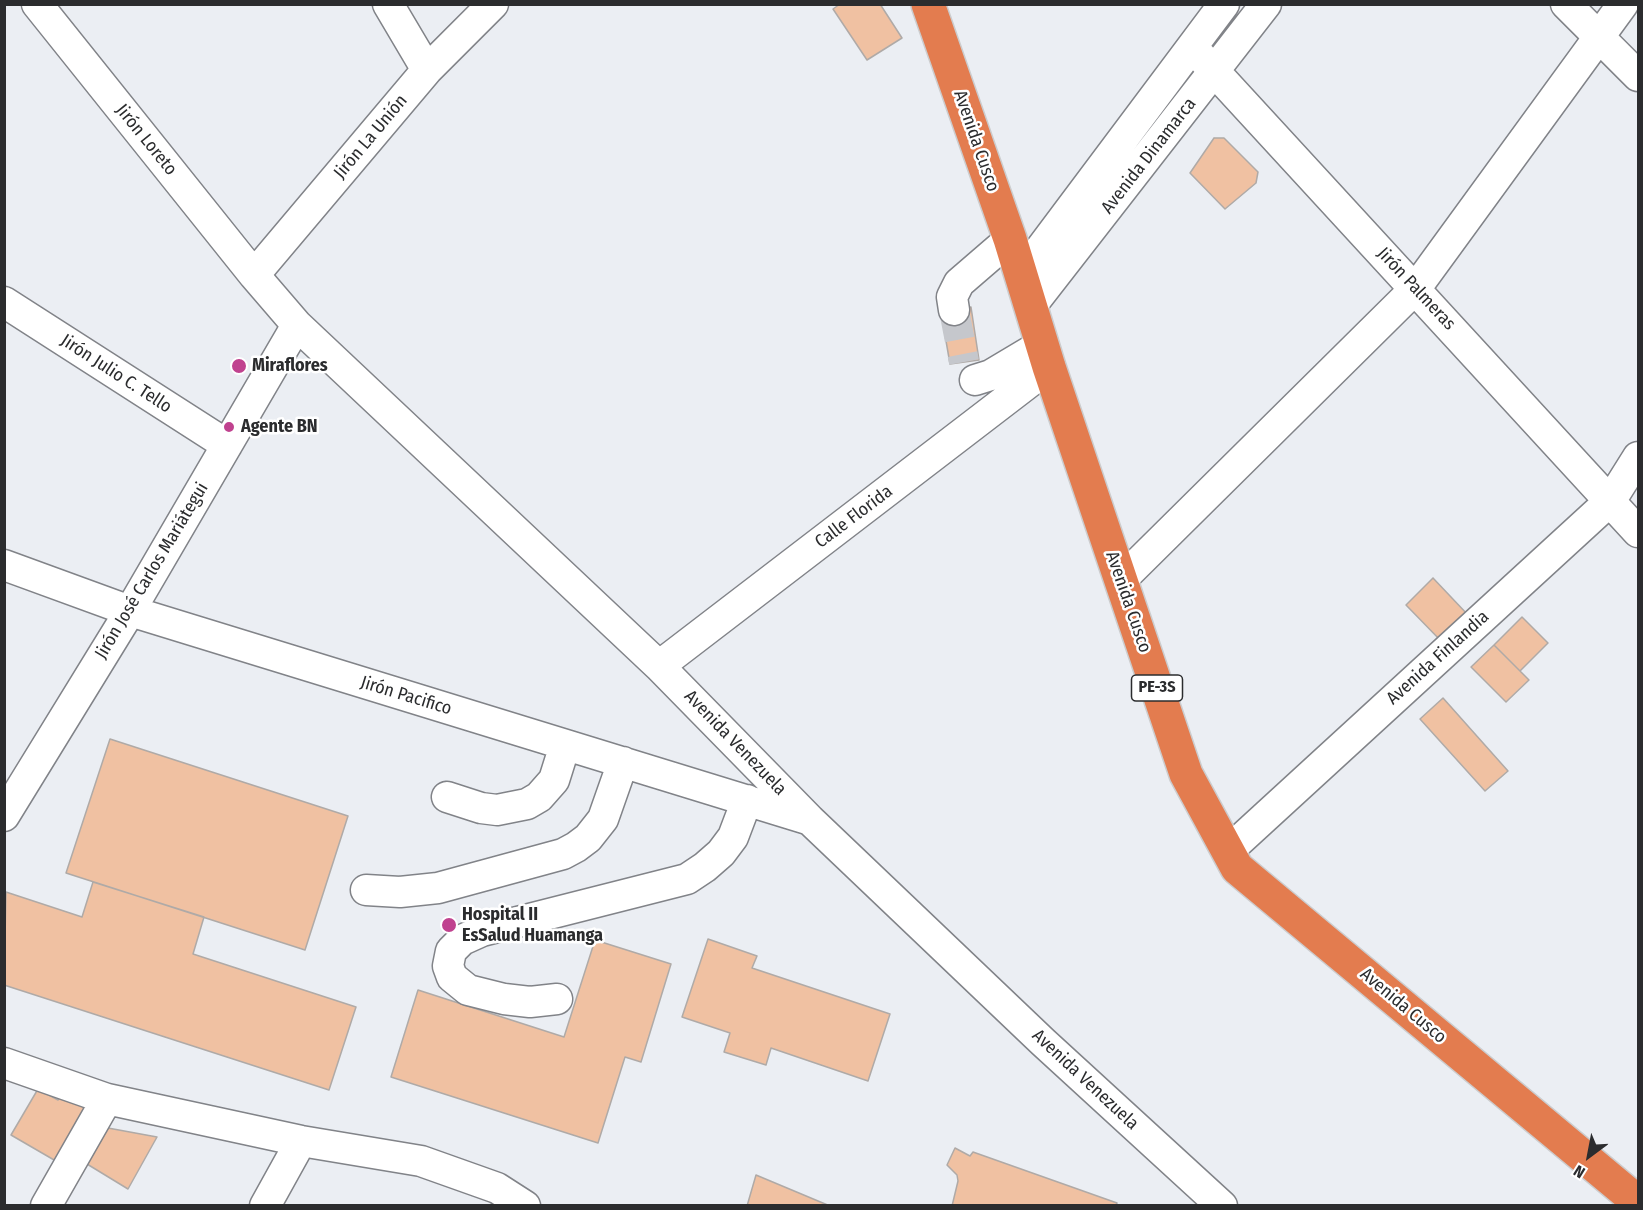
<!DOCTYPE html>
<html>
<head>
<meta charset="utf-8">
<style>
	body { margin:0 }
	#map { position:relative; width:1643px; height:1210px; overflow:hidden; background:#ebeef3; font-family:"Fira Sans Condensed",sans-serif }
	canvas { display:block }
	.frame { position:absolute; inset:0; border:6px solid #2b2c2e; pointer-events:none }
	.north { position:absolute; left:1559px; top:1126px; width:60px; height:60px; -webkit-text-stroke:4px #fff; paint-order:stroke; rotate:212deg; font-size:16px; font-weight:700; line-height:24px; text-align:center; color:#2b2c2e }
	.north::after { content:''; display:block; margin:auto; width:21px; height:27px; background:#2b2c2e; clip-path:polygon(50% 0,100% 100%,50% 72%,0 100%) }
</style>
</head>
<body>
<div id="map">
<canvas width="1643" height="1210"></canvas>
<div class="frame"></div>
<div class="north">N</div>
</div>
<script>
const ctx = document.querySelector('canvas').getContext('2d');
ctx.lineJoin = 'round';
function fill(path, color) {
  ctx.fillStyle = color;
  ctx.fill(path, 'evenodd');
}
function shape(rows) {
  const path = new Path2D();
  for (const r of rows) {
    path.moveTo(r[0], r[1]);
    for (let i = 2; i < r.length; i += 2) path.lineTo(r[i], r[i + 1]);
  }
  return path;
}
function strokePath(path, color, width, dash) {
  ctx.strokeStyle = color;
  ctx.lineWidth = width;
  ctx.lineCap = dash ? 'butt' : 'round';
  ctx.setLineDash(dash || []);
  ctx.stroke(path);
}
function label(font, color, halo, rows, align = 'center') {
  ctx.font = font + ' "Fira Sans Condensed",sans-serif';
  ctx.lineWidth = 5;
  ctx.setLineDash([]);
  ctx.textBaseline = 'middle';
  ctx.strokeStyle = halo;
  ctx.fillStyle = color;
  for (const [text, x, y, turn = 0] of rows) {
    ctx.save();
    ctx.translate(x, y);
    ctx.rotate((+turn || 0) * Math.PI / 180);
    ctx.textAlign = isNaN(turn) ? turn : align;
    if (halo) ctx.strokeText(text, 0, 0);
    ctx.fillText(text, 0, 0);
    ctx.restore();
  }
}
const building = shape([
	[840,4,880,4,902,38,867,60,833,9,840,4],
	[1214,138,1224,138,1258,172,1256,183,1225,209,1190,173,1214,138],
	[971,307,979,360,950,364,941,312,971,307],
	[1433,578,1469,616,1442,642,1406,605,1433,578],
	[1522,617,1548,643,1520,671,1494,645,1522,617],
	[1494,645,1529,680,1506,702,1471,667,1494,645],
	[1443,698,1508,771,1485,791,1420,719,1443,698],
	[110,739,348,816,305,950,66,873,110,739],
	[93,882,204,917,193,954,356,1007,329,1090,4,985,6,892,82,917,93,882],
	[708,939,757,956,752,968,890,1014,868,1081,771,1048,766,1065,724,1052,730,1033,682,1017,708,939],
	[595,940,671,964,641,1062,625,1057,598,1143,391,1077,418,990,564,1037,595,940],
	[38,1089,58,1100,62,1094,92,1112,61,1164,11,1135,38,1089],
	[108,1128,157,1137,128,1189,87,1164,108,1128],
	[955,1148,970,1156,973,1152,1117,1203,1116,1206,952,1206,958,1181,957,1175,947,1165,955,1148],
	[756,1175,830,1206,747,1206,756,1175]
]);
const minorTunnel = shape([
	[954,310,964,362]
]);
const minor = shape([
	[37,4,254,275,297,325,659,666,810,820,1043,1042,1222,1206],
	[388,4,427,70],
	[1566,4,1638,76],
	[1192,47,1638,532],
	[254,275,427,70,493,4],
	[1021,275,1224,4],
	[4,302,227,445],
	[1031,306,1266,4],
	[954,310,952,297,959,283,1010,239],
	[975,380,991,375,1043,344],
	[4,565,130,611,807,819],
	[1121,580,1416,288,1623,4],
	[659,666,1049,367],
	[447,797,481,808,497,810,527,804,539,797,554,780,565,745],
	[4,816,130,611,297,325],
	[1228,851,1611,500,1638,457],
	[366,890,400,892,438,888,563,854,576,847,588,838,603,819,623,762],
	[557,999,530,1002,504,999,468,990,452,977,448,966,451,951,462,940,482,931,687,879,705,867,721,853,733,837,747,800],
	[4,1063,107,1099,301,1141,421,1161,497,1188,525,1206],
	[46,1206,107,1099],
	[265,1206,301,1141]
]);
const highway = shape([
	[928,4,1010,239,1049,367,1186,774,1237,868,1638,1202]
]);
const markers = [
	[239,366,8,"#c0428f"],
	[229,427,6,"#c0428f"],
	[449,925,8,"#c0428f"]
];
const shields = [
	[1157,688,51]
];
const shieldNames = [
	["PE-3S",1157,688]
];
const streetNames = [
	["Jirón La Unión",371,137,-50],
	["Jirón Loreto",146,140,51],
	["Avenida Cusco",976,141,71],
	["Avenida Dinamarca",1149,156,-52],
	["Jirón Palmeras",1416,289,47],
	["Jirón Julio C. Tello",116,374,33],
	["Calle Florida",854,517,-37],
	["Jirón José Carlos Mariátegui",152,571,-59],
	["Avenida Cusco",1128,602,71],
	["Avenida Finlandia",1438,658,-42],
	["Jirón Pacifico",406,696,17],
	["Avenida Venezuela",735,743,46],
	["Avenida Cusco",1403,1006,40],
	["Avenida Venezuela",1085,1080,43]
];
const poiNames = [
	["Miraflores",252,366],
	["Agente BN",241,427],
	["Hospital II",462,915],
	["EsSalud Huamanga",462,936]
];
fill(building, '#f0c1a2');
strokePath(building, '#afaaa7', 1.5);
strokePath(minorTunnel, '#c5c7cc', 30, [30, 15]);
strokePath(minor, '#818388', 33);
strokePath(highway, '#cccccd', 36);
strokePath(minor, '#fff', 30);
strokePath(highway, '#e37c4f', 33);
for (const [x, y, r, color] of markers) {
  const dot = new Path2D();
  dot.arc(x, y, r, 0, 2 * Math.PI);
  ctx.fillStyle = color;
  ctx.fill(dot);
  strokePath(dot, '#fff', 2);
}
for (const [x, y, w] of shields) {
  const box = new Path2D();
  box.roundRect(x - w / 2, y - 13, w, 26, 4.5);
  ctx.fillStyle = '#fff';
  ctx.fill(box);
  strokePath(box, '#2b2c2e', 1.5);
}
label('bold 16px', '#2b2c2e', null, shieldNames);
label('18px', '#2b2c2e', '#fff', streetNames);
label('bold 18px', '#2b2c2e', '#fff', poiNames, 'left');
</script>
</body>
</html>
